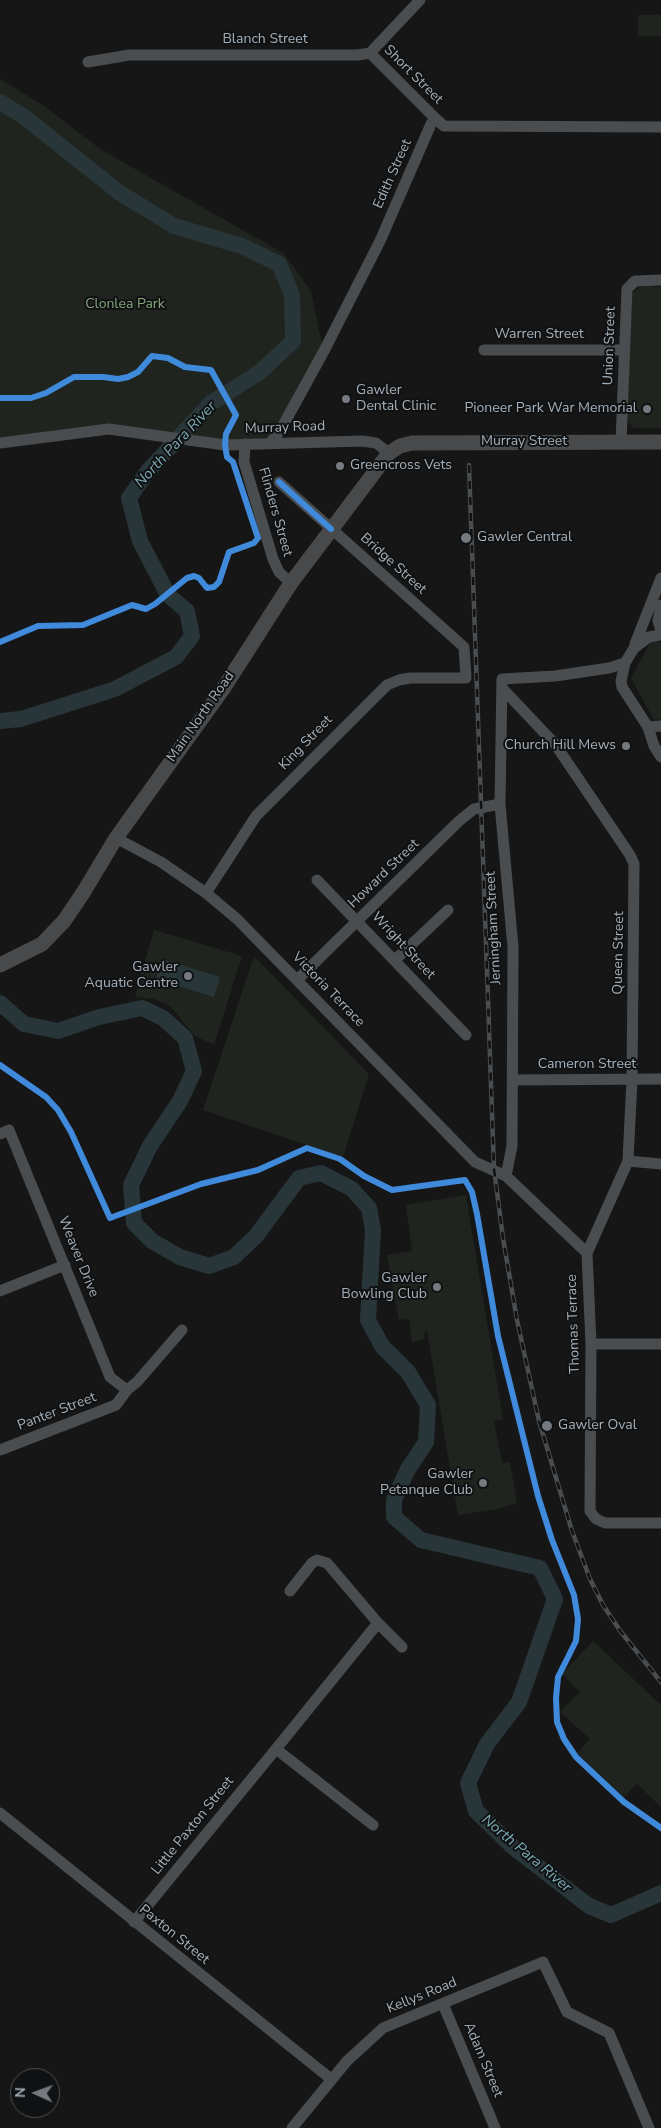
<!DOCTYPE html>
<html>
<head>
<meta charset="utf-8">
<style>
	body { margin:0 }
	#map { position:relative; width:661px; height:2128px; overflow:hidden; background:#161616; font-family:"Nunito Sans",sans-serif }
	canvas { display:block }
	.north { position:absolute; left:10px; top:2068px; width:50px; height:50px; box-sizing:border-box; background:#101112; border:1px solid #4c5154; border-radius:50%; rotate:272deg; font-size:14px; font-weight:700; line-height:20px; text-align:center; color:#a6b0b8 }
	.north::after { content:''; display:block; margin:auto; width:18px; height:22px; background:#747a7f; clip-path:polygon(50% 0,100% 100%,50% 72%,0 100%) }
</style>
</head>
<body>
<div id="map">
<canvas width="661" height="2128"></canvas>
<div class="north">N</div>
</div>
<script>
const ctx = document.querySelector('canvas').getContext('2d');
ctx.lineJoin = 'round';
function fill(path, color) {
  ctx.fillStyle = color;
  ctx.fill(path, 'evenodd');
}
function shape(rows) {
  const path = new Path2D();
  for (const r of rows) {
    path.moveTo(r[0], r[1]);
    for (let i = 2; i < r.length; i += 2) path.lineTo(r[i], r[i + 1]);
  }
  return path;
}
function strokePath(path, color, width, dash) {
  ctx.strokeStyle = color;
  ctx.lineWidth = width;
  ctx.lineCap = dash ? 'butt' : 'round';
  ctx.setLineDash(dash || []);
  ctx.stroke(path);
}
function label(font, color, halo, rows, align = 'center') {
  ctx.font = font + ' "Nunito Sans",sans-serif';
  ctx.lineWidth = 4;
  ctx.setLineDash([]);
  ctx.textBaseline = 'middle';
  ctx.strokeStyle = halo;
  ctx.fillStyle = color;
  for (const [text, x, y, turn = 0] of rows) {
    ctx.save();
    ctx.translate(x, y);
    ctx.rotate((+turn || 0) * Math.PI / 180);
    ctx.textAlign = isNaN(turn) ? turn : align;
    if (halo) ctx.strokeText(text, 0, 0);
    ctx.fillText(text, 0, 0);
    ctx.restore();
  }
}
const green = shape([
	[638,15,661,15,661,36,638,36],
	[0,79,44,106,100,149,283,253,311,291,323,349,271,442,245,444,123,430,0,443],
	[645,286,661,287,661,428,634,428,627,421,632,294,640,287],
	[652,640,661,643,661,719,654,720,631,678],
	[154,930,242,956,214,1045,195,1036,170,1006,154,999,135,997],
	[254,956,369,1074,343,1157,203,1110],
	[466,1195,503,1419,494,1421,502,1463,510,1462,517,1503,498,1509,458,1515,427,1331,424,1332,425,1339,412,1342,409,1319,399,1320,387,1255,412,1251,406,1205],
	[593,1641,661,1705,661,1807,637,1784,624,1797,577,1753,590,1739,560,1712,580,1692,562,1674]
]);
const water = shape([
	[162,959,220,977,214,997,156,979]
]);
const river = shape([
	[0,102,23,116,120,193,174,226,242,246,279,264,292,295,293,341,260,372,211,403,148,471,129,498,140,541,168,595,187,611,192,636,176,657,115,689,21,719,0,721],
	[0,1003,24,1024,58,1031,99,1017,142,1008,163,1018,185,1038,194,1071,180,1101,150,1146,131,1185,134,1223,152,1241,180,1257,209,1266,234,1257,256,1236,299,1178,321,1173,352,1189,369,1208,373,1230,368,1320,382,1346,408,1372,428,1405,426,1442,408,1469,394,1500,394,1517,421,1540,540,1568,555,1599,519,1702,487,1744,468,1783,476,1811,513,1847,589,1906,611,1915,661,1893]
]);
const minor = shape([
	[370,53,436,119],
	[88,62,129,55,358,55,370,53,420,0],
	[484,350,624,350],
	[271,442,280,431,325,349,380,241,431,124,436,119,444,126,661,127],
	[621,442,627,289,635,281,661,280],
	[0,443,109,429,225,445,362,441,376,443,389,453],
	[245,444,244,462,273,559,279,572,291,583],
	[661,605,658,621,661,630],
	[661,635,649,637,634,648,625,663,621,681,622,687,648,727,661,726],
	[635,644,661,578],
	[502,688,555,744,630,855,634,864,632,1079,628,1161,587,1253],
	[648,727,654,746,661,757],
	[116,838,161,862,206,893,237,919,475,1162,506,1176,587,1253,591,1344,590,1511,596,1519,605,1523,661,1523],
	[317,880,466,1035],
	[206,893,256,816,387,685,399,680,410,678,466,678,464,647,279,482],
	[395,960,448,910],
	[297,980,459,821,474,809,500,804],
	[513,1080,661,1079],
	[0,1134,9,1130,110,1377,127,1390],
	[628,1161,661,1164],
	[506,1176,512,1146,513,947,500,804,502,679,555,676,609,668,625,663],
	[0,1291,65,1265],
	[591,1344,661,1344],
	[0,1450,116,1405,127,1390,137,1382,182,1330],
	[290,1591,312,1563,317,1560,327,1563,378,1623,402,1647],
	[0,1813,331,2079],
	[373,1825,276,1749,378,1623],
	[134,1922,276,1749],
	[443,2004,495,2128],
	[292,2128,347,2061,383,2028,543,1962,567,2012,609,2033,649,2128]
]);
const major = shape([
	[0,965,42,944,64,921,83,893,116,838,223,689,291,583,389,453,400,446,412,443,661,442]
]);
const rail = shape([
	[469,465,494,1169,503,1238,517,1320,539,1421,572,1531,590,1579,603,1605,621,1632,661,1682]
]);
const cycleway = shape([
	[0,398,31,398,46,393,74,377,103,377,118,379,128,377,138,372,152,356,168,358,185,367,211,370,236,415,226,434,225,445,227,457,233,462,258,538,254,543,229,552,219,582,214,587,207,588,199,578,194,576,187,578,155,604,146,609,132,605,83,625,38,626,0,642],
	[279,482,331,529],
	[0,1065,46,1097,58,1110,71,1132,110,1218,201,1184,258,1170,307,1148,340,1159,364,1176,392,1190,465,1180,472,1192,477,1214,498,1336,538,1496,552,1540,574,1595,578,1619,576,1641,558,1677,556,1698,557,1722,564,1739,576,1757,624,1802,661,1828]
]);
const markers = [
	[346,399,5,"#747a7f"],
	[647,409,5,"#747a7f"],
	[340,466,5,"#747a7f"],
	[466,538,6,"#747a7f"],
	[626,746,5,"#747a7f"],
	[188,976,5,"#747a7f"],
	[437,1287,5,"#747a7f"],
	[547,1426,6,"#747a7f"],
	[483,1483,5,"#747a7f"]
];
const streetNames = [
	["Blanch Street",265,40],
	["Short Street",413,75,45],
	["Edith Street",393,174,-66],
	["Warren Street",539,335],
	["Union Street",610,346,-88],
	["Murray Road",285,428,-2],
	["Murray Street",524,442],
	["Flinders Street",275,512,74],
	["Bridge Street",393,564,42],
	["Main North Road",201,717,-55],
	["King Street",306,743,-46],
	["Howard Street",384,874,-44],
	["Jerningham Street",494,928,-93],
	["Wright Street",403,946,47],
	["Queen Street",619,953,-89],
	["Victoria Terrace",328,990,46],
	["Cameron Street",587,1065],
	["Weaver Drive",78,1257,68],
	["Thomas Terrace",574,1324,-92],
	["Panter Street",57,1412,-21],
	["Little Paxton Street",193,1826,-51],
	["Paxton Street",174,1935,39],
	["Kellys Road",422,1996,-22],
	["Adam Street",483,2060,67]
];
const parkNames = [
	["Clonlea Park",125,305]
];
const poiNames = [
	["Gawler",356,391,"left"],
	["Dental Clinic",356,407,"left"],
	["Pioneer Park War Memorial",637,409],
	["Greencross Vets",350,466,"left"],
	["Gawler Central",477,538,"left"],
	["Church Hill Mews",616,746],
	["Gawler",178,968],
	["Aquatic Centre",178,984],
	["Gawler",427,1279],
	["Bowling Club",427,1295],
	["Gawler Oval",558,1426,"left"],
	["Gawler",473,1475],
	["Petanque Club",473,1491]
];
const waterNames = [
	["North Para River",176,445,-47],
	["North Para River",526,1854,40]
];
fill(green, '#1f251e');
fill(water, '#283639');
strokePath(river, '#283639', 16);
strokePath(minor, '#4a4d4f', 11);
strokePath(major, '#47494b', 15);
strokePath(rail, '#4a4d4f', 4.5);
strokePath(rail, '#101112', 2.5, [8]);
strokePath(cycleway, '#408adc', 6);
for (const [x, y, r, color] of markers) {
  const dot = new Path2D();
  dot.arc(x, y, r, 0, 2 * Math.PI);
  ctx.fillStyle = color;
  ctx.fill(dot);
  strokePath(dot, '#101112', 2);
}
label('14px', '#a6b0b8', '#101112', streetNames);
label('14px', '#84a47c', '#101112', parkNames);
label('14px', '#a6b0b8', '#101112', poiNames, 'right');
label('italic 15px', '#7baab5', '#101112', waterNames);
</script>
</body>
</html>
